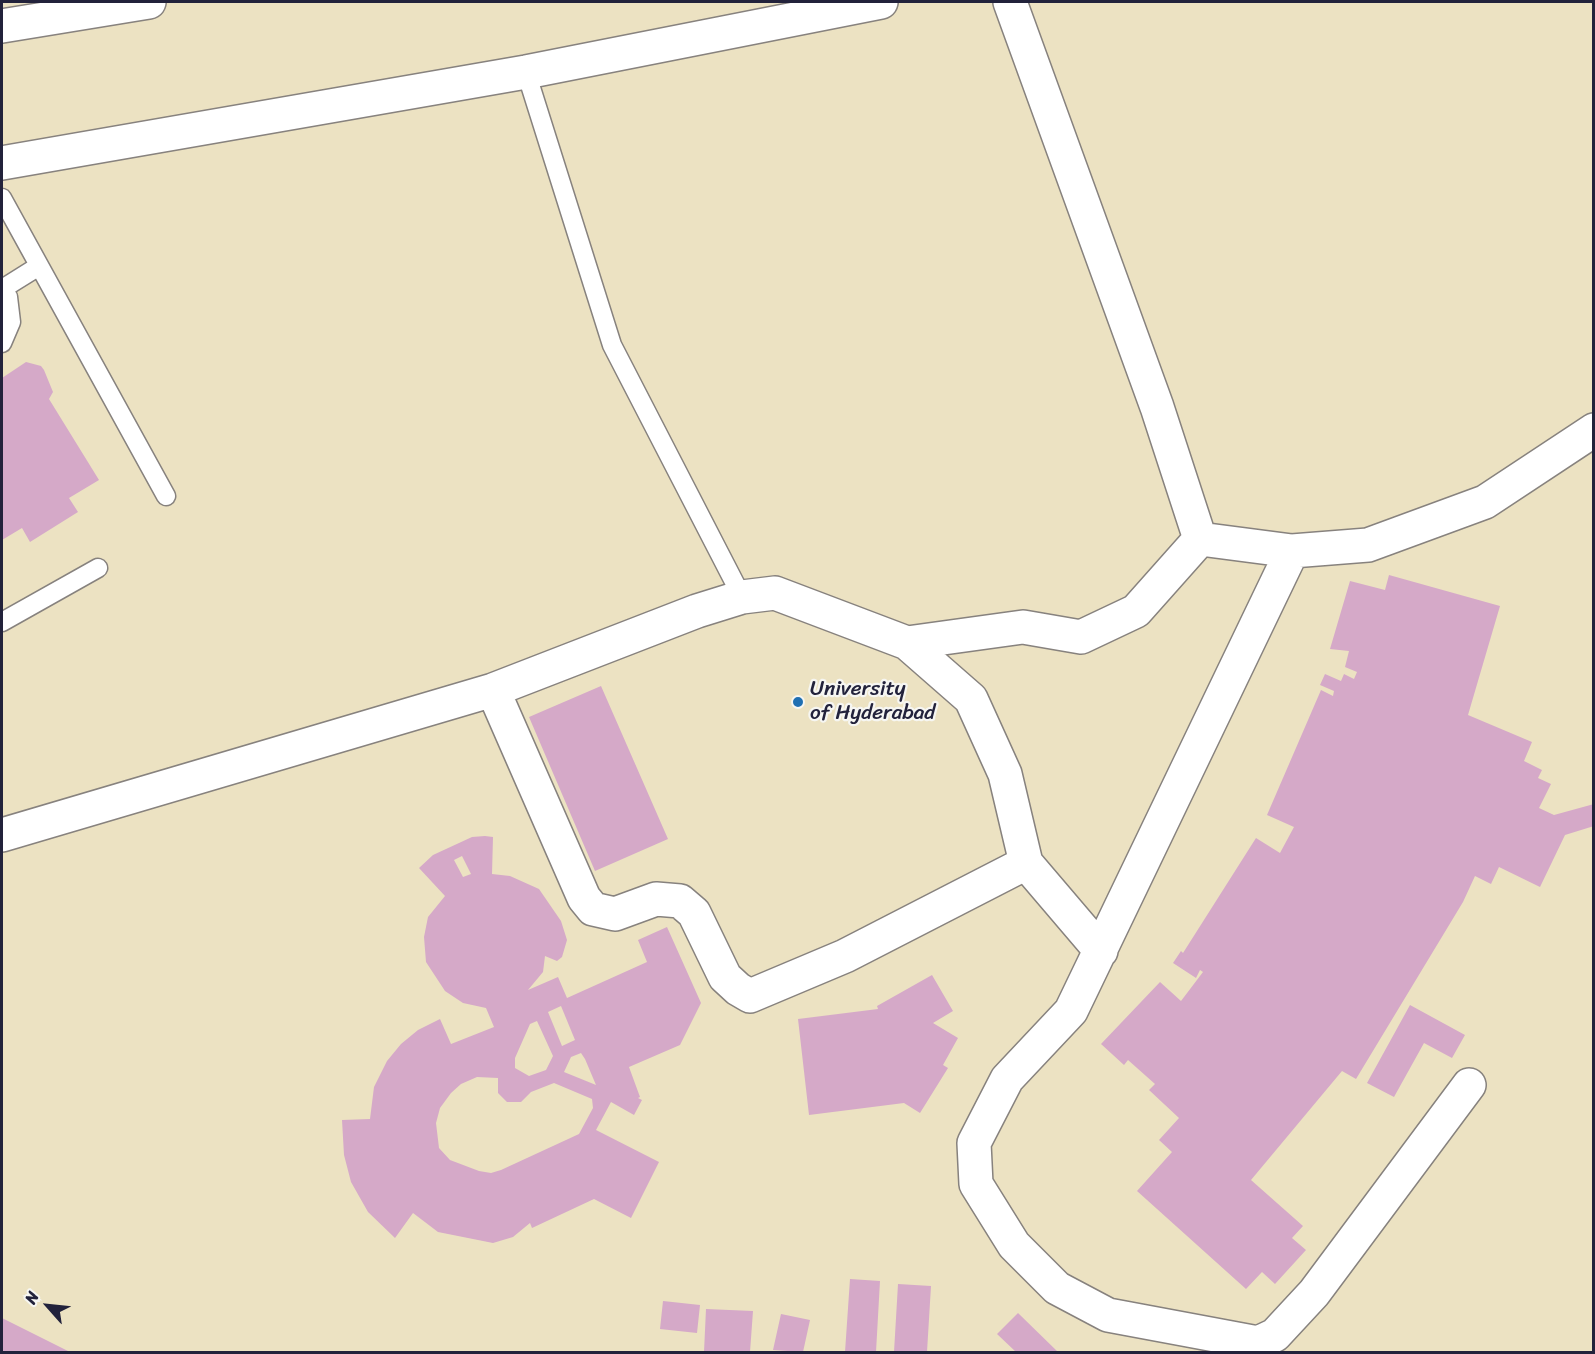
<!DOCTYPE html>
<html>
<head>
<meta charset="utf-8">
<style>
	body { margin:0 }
	#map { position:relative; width:1595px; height:1354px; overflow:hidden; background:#ece2c2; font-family:Sriracha,sans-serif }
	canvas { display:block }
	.frame { position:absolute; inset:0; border:3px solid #22223b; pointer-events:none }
	.north { position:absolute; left:18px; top:1276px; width:60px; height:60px; -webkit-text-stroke:4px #f6f6f2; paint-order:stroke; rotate:297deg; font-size:16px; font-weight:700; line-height:24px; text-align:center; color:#22223b }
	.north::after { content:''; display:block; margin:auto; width:21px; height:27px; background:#22223b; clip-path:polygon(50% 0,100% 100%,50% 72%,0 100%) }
</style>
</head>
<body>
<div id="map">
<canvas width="1595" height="1354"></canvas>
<div class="frame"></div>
<div class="north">N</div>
</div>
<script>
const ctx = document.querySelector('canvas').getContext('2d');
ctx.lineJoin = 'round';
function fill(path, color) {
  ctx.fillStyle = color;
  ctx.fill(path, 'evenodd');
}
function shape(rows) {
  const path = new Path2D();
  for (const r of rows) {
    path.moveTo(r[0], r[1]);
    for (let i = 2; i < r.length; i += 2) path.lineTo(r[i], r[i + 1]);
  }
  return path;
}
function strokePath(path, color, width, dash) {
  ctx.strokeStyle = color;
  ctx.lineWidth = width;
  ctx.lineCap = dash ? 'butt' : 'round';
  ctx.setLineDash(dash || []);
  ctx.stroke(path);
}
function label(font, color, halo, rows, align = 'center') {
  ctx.font = font + ' Sriracha,sans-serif';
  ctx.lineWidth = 4.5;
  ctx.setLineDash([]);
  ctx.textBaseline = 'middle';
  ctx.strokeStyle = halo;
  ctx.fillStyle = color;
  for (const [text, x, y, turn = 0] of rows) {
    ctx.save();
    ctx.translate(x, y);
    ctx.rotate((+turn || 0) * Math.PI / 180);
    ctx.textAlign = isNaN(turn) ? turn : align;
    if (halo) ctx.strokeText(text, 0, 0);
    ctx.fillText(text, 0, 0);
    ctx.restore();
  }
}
const building = shape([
	[26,362,41,366,44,370,53,392,49,399,99,480,69,498,78,512,30,542,22,528,2,540,2,378],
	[1389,575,1500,606,1468,715,1532,742,1524,761,1542,770,1538,778,1551,784,1539,808,1554,815,1594,804,1594,826,1565,835,1540,887,1499,867,1491,884,1475,876,1463,902,1356,1079,1342,1071,1251,1180,1303,1226,1292,1238,1306,1250,1275,1284,1262,1272,1246,1289,1137,1191,1172,1152,1159,1140,1179,1118,1149,1090,1155,1084,1128,1060,1124,1065,1101,1044,1160,982,1181,1001,1203,972,1200,970,1196,978,1173,963,1181,951,1183,953,1256,838,1280,853,1294,827,1267,815,1321,690,1333,696,1334,691,1320,685,1325,674,1341,681,1344,674,1354,679,1357,672,1345,667,1349,651,1330,649,1350,581,1385,590],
	[601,686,668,839,595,871,529,717],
	[485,836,493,837,492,874,510,876,539,889,561,921,567,940,562,957,557,961,545,956,543,972,528,990,558,977,567,998,647,962,638,940,667,927,701,1003,680,1045,629,1067,640,1097,638,1098,642,1100,634,1115,611,1102,596,1130,659,1162,631,1218,594,1199,532,1228,530,1223,513,1237,493,1243,438,1232,413,1213,395,1238,368,1212,351,1182,344,1155,342,1120,370,1119,374,1087,387,1061,401,1044,418,1030,440,1019,451,1044,494,1027,486,1008,463,1003,445,991,426,962,424,937,428,917,445,896,419,868,433,855,472,837],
	[462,856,471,874,463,877,454,860],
	[561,1006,575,1040,562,1046,548,1012],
	[537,1021,553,1056,546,1070,529,1076,515,1068,515,1058,530,1024],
	[581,1053,585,1059,596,1085,564,1072,571,1057],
	[477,1077,498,1078,498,1093,507,1102,521,1102,531,1092,554,1083,592,1099,593,1108,579,1134,501,1170,491,1173,479,1171,450,1160,439,1148,436,1123,440,1108,451,1093,461,1084],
	[932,975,953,1011,933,1023,958,1038,943,1065,948,1068,920,1113,904,1103,809,1115,798,1019,878,1009,877,1006],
	[1410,1005,1465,1035,1452,1058,1424,1043,1394,1097,1367,1083],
	[850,1279,880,1281,876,1352,845,1352],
	[898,1284,931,1286,927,1352,894,1352],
	[663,1301,700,1305,697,1333,660,1329],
	[706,1309,753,1311,750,1352,704,1352],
	[1018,1313,1058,1352,1016,1352,997,1334],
	[781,1314,810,1320,803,1352,773,1350],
	[2,1318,70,1352,2,1352]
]);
const service = shape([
	[526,72,612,345,742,597],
	[2,198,166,496],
	[2,289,8,297,11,322,2,343],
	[2,289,39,266],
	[2,622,98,568]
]);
const minor = shape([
	[1010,2,1157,407,1200,539],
	[2,163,526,72,881,2],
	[907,643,1023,627,1081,637,1136,611,1200,539,1292,551],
	[493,690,584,898,593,909,615,914,656,899,680,901,694,913,725,977,738,989,750,996,845,956,1026,863],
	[2,835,493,690,697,611,742,597,775,593,907,643,971,699,1005,774,1026,863,1101,951],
	[1469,1085,1314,1293,1275,1335,1258,1343,1108,1315,1057,1288,1014,1245,976,1184,974,1143,1007,1079,1071,1011,1292,551,1368,545,1485,502,1594,430]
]);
const primary = shape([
	[2,26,149,2]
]);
const markers = [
	[798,702,6,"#1f6fb2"]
];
const poiNames = [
	["University",810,690],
	["of Hyderabad",810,714]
];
fill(building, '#d5a9c8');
strokePath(service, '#87827e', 21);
strokePath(minor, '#87827e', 36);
strokePath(primary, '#87827e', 36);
strokePath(service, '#fff', 18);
strokePath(minor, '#fff', 33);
strokePath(primary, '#fff', 33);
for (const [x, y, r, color] of markers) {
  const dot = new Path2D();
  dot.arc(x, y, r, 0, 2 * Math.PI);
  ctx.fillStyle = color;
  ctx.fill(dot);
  strokePath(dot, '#f6f6f2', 2);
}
label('21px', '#22223b', '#f6f6f2', poiNames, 'left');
</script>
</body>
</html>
